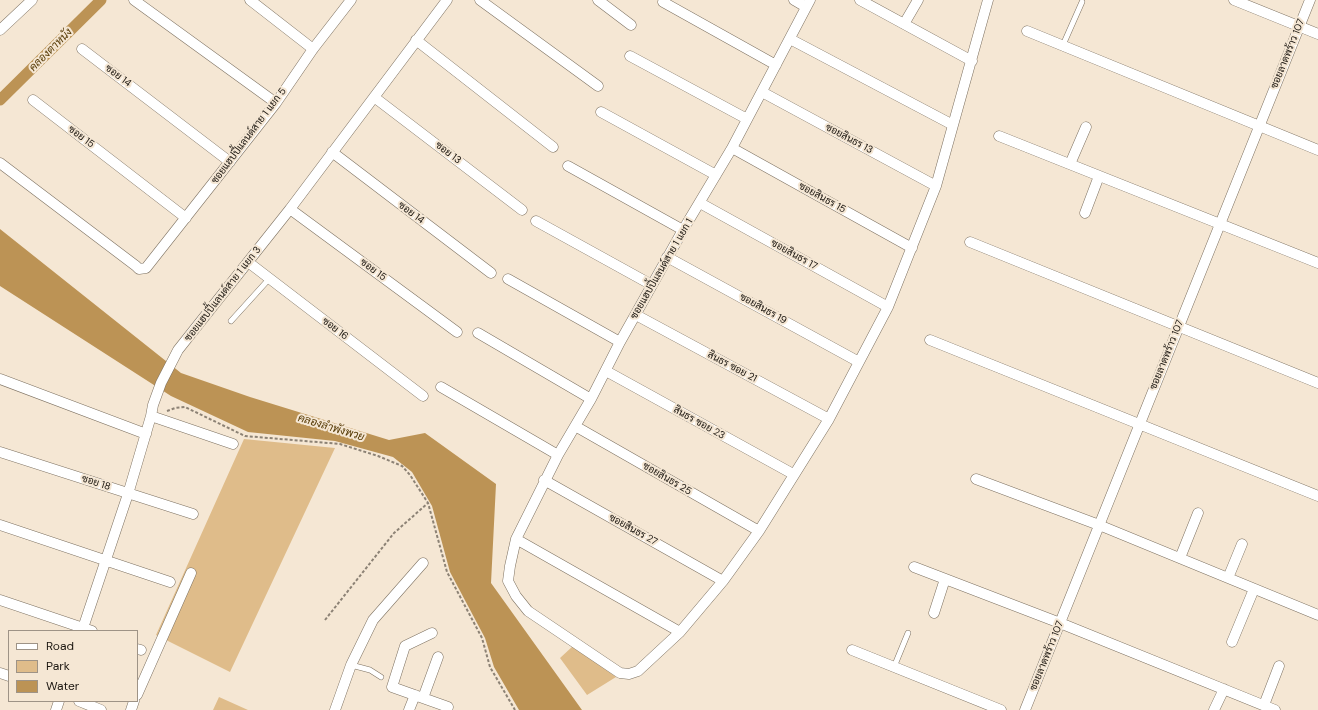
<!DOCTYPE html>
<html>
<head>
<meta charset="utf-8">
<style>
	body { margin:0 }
	#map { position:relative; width:1318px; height:710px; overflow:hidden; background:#f5e7d4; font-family:"DM Sans",sans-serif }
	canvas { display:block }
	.legend { position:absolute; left:8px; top:630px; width:130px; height:72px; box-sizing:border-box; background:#f5e7d4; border:1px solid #9e9386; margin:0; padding:5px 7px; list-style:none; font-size:12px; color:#1b1610 }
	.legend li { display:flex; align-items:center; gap:8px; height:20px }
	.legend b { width:20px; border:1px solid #9e9386 }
</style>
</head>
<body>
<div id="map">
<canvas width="1318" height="710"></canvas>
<ul class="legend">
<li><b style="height:5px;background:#fff"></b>Road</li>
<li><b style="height:11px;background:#dfbc8a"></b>Park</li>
<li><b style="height:11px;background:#bc9355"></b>Water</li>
</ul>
</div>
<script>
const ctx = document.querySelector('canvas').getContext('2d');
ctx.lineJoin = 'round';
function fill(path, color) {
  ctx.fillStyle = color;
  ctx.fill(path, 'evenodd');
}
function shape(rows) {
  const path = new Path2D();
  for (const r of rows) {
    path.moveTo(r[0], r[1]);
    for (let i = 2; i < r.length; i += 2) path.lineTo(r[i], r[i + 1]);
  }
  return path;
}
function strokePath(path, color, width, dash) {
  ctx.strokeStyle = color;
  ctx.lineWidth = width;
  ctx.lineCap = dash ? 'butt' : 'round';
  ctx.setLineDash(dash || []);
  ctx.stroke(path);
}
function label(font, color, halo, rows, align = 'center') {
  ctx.font = font + ' "DM Sans",Sarabun,sans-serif';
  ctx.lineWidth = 4;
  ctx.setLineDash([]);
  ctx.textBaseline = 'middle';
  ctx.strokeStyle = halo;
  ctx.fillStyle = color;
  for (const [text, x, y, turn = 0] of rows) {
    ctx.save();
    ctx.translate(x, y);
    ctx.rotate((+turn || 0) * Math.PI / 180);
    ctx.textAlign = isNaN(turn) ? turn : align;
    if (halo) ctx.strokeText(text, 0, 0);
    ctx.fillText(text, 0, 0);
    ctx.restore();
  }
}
const green = shape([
	[244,439,335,448,230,672,156,635],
	[573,646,616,677,587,695,560,658],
	[219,697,248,710,213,710]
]);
const water = shape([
	[0,229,181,373,250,397,389,440,425,433,496,484,491,583,582,710,519,710,494,667,485,638,450,572,432,506,412,472,393,457,335,441,248,432,171,396,0,286]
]);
const canal = shape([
	[0,100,101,0]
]);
const path = shape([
	[167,411,175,408,185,407,245,436,340,444,378,456,402,466,410,475,428,503,447,572,482,638,490,667,515,710],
	[325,620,394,533,428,503]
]);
const lane = shape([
	[1063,45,1082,2],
	[231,321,269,279],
	[351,665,370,670,381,677],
	[894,667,908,633]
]);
const street = shape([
	[134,0,276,103],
	[250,0,313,49],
	[480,0,598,86],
	[598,0,631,25],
	[794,0,806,7],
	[810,0,732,148,683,230,620,342,591,399,558,455,516,539,510,566,508,581,516,596,528,611,620,673,629,674,638,671,680,632,723,581,759,531,829,419,888,307,936,186,988,0],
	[860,0,972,61],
	[1234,0,1318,34],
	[663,2,776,65],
	[904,24,918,0],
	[0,30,32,0],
	[1027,31,1318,150],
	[790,39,953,125],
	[416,40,553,147],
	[82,49,230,162],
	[630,56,747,119],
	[762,92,936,186],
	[374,97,522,210],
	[33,100,186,218],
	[601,112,716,175],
	[999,136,1318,263],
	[732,148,912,248],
	[332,152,491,273],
	[0,163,136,266,139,269,146,268,276,103,313,49,351,0],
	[1070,164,1086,127],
	[568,166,683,230],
	[700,203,888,307],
	[290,209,457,332],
	[1085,213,1099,176],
	[536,221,652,285],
	[970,242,1318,383],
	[667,257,859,362],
	[248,262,423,396],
	[508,279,620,342],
	[636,315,829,419],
	[478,333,591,399],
	[930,340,1318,496],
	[606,371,793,474],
	[0,379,146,434],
	[441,387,558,455],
	[151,416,233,444],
	[575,426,759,531],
	[0,452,193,514],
	[976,479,1099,525,1318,615],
	[544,480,723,581],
	[0,525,170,582],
	[516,539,680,632],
	[1180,558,1198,513],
	[914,567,1060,623,1275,710],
	[1228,578,1242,544],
	[0,600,92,631],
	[934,613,945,579],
	[82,631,128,494,151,416,153,405,161,383,178,350,290,209,447,0],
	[432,633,405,646,392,687,448,707],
	[1232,642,1254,589],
	[137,649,141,650],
	[852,650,1001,710],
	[0,673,9,676],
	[137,695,191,573],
	[423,698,438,657],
	[79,701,101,710],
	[1264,705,1279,666],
	[56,710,59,701],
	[131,710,134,701],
	[335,710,351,665,373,620,423,563],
	[409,710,415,695],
	[1025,710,1310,0],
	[1214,710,1224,689]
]);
const streetNames = [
	["ซอยลาดพร้าว 107",1288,54,-68],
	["ซอย 14",118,76,37],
	["ซอยแฮปปี้แลนด์สาย 1 แยก 5",249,136,-53],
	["ซอย 15",81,137,37],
	["ซอยสินธร 13",849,139,28],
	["ซอย 13",448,153,37],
	["ซอยสินธร 15",822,198,29],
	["ซอย 14",411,213,37],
	["ซอยสินธร 17",794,255,29],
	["ซอยแฮปปี้แลนด์สาย 1 แยก 1",662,269,-60],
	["ซอย 15",373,270,37],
	["ซอยแฮปปี้แลนด์สาย 1 แยก 3",223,294,-52],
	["ซอยสินธร 19",763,309,29],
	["ซอย 16",335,329,37],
	["ซอยลาดพร้าว 107",1167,355,-68],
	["สินธร ซอย 21",732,367,28],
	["สินธร ซอย 23",699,423,29],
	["ซอยสินธร 25",667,479,30],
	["ซอย 18",96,483,18],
	["ซอยสินธร 27",633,530,29],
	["ซอยลาดพร้าว 107",1047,656,-68]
];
const waterNames = [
	["คลองตาหนัง",51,50,-45],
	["คลองลำพังพวย",331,428,17]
];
fill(green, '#dfbc8a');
fill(water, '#bc9355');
strokePath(canal, '#bc9355', 11);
strokePath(lane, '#7d7161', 6);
strokePath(street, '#7d7161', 11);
strokePath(path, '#8c8275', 2, [3, 2]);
strokePath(lane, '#fff', 5);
strokePath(street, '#fff', 10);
label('10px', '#1b1610', '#f5e7d4', streetNames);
label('italic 11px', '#563a05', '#f5e7d4', waterNames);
</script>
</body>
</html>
